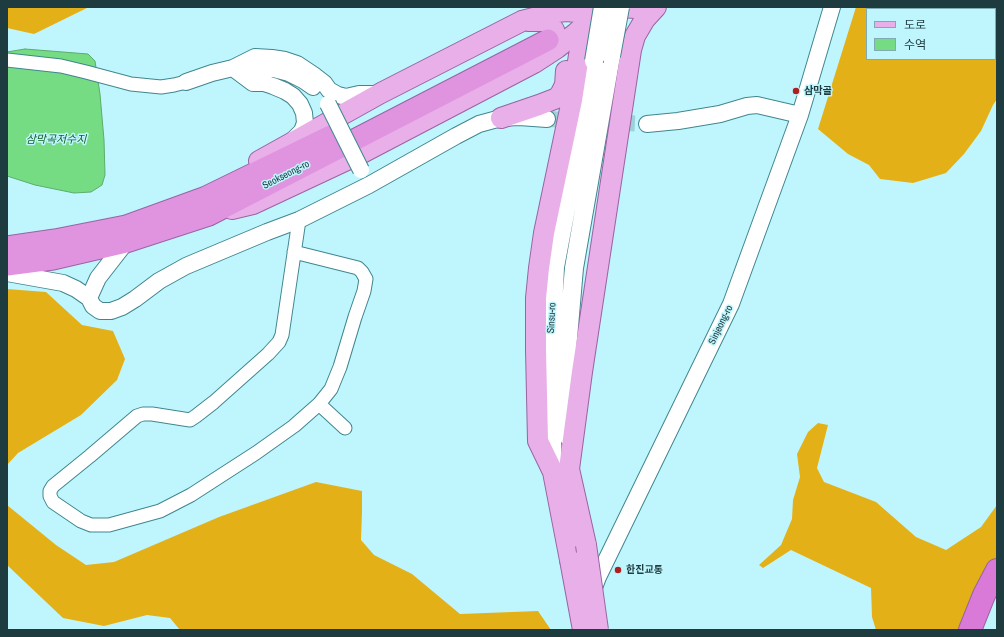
<!DOCTYPE html>
<html>
<head>
<meta charset="utf-8">
<style>
	body { margin:0 }
	#map { position:relative; width:1004px; height:637px; overflow:hidden; background:#bff6fe; font-family:"Archivo Narrow","Noto Sans KR",sans-serif }
	canvas { display:block }
	.frame { position:absolute; inset:0; border:8px solid #1e3b3f; pointer-events:none }
	.legend { position:absolute; left:866px; top:8px; width:130px; height:52px; box-sizing:border-box; background:#bff6fe; border:1px solid #7fabb2; margin:0; padding:5px 7px; list-style:none; font-size:12px; color:#1e3b3f }
	.legend li { display:flex; align-items:center; gap:8px; height:20px }
	.legend b { width:20px; border:1px solid #7fabb2 }
</style>
</head>
<body>
<div id="map">
<canvas width="1004" height="637"></canvas>
<div class="frame"></div>
<ul class="legend">
<li><b style="height:5px;background:#e8afe8"></b>도로</li>
<li><b style="height:11px;background:#75dc84"></b>수역</li>
</ul>
</div>
<script>
const ctx = document.querySelector('canvas').getContext('2d');
ctx.lineJoin = 'round';
function fill(path, color) {
  ctx.fillStyle = color;
  ctx.fill(path, 'evenodd');
}
function shape(rows) {
  const path = new Path2D();
  for (const r of rows) {
    path.moveTo(r[0], r[1]);
    for (let i = 2; i < r.length; i += 2) path.lineTo(r[i], r[i + 1]);
  }
  return path;
}
function strokePath(path, color, width, dash) {
  ctx.strokeStyle = color;
  ctx.lineWidth = width;
  ctx.lineCap = dash ? 'butt' : 'round';
  ctx.setLineDash(dash || []);
  ctx.stroke(path);
}
function label(font, color, halo, rows, align = 'center') {
  ctx.font = font + ' "Archivo Narrow","Noto Sans KR",sans-serif';
  ctx.lineWidth = 3;
  ctx.setLineDash([]);
  ctx.textBaseline = 'middle';
  ctx.strokeStyle = halo;
  ctx.fillStyle = color;
  for (const [text, x, y, turn = 0] of rows) {
    ctx.save();
    ctx.translate(x, y);
    ctx.rotate((+turn || 0) * Math.PI / 180);
    ctx.textAlign = isNaN(turn) ? turn : align;
    if (halo) ctx.strokeText(text, 0, 0);
    ctx.fillText(text, 0, 0);
    ctx.restore();
  }
}
const forest = shape([
	[7,7,89,7,34,34,7,28],
	[856,7,997,7,997,99,993,105,981,131,964,154,946,173,913,183,880,179,869,165,848,154,818,129],
	[867,9,995,9,995,59,867,59],
	[7,289,46,292,82,325,113,331,125,359,117,380,81,415,18,453,7,465],
	[818,423,828,425,817,468,824,482,876,502,916,537,946,550,981,527,997,505,997,561,963,630,876,630,872,617,871,588,791,550,763,568,759,565,781,545,792,519,793,500,800,477,797,454,808,432],
	[316,482,362,491,362,512,361,540,374,555,412,574,460,614,538,611,551,630,180,630,170,618,147,615,104,626,63,618,7,565,7,505,56,545,86,565,114,562,219,517]
]);
const water = shape([
	[25,49,88,54,95,61,100,94,104,140,105,175,102,185,91,192,74,193,35,185,7,176,7,52,25,49]
]);
const tertiaryTunnel = shape([
	[547,119,647,124]
]);
const minor = shape([
	[7,60,61,66,86,72,131,84,161,87,174,85,186,82],
	[294,252,358,268,362,272,366,279,364,291,355,317,340,367,331,389,319,404,294,426,256,453,191,495,160,511,109,525,91,525,81,521,53,502,50,496,50,491,53,486,90,456,137,416,143,414,152,414,190,420,196,416,214,402,268,354,279,342,282,335,299,220],
	[319,404,345,428]
]);
const tertiary = shape([
	[233,68,255,57,272,58,285,60,297,64,315,76,324,83,329,90,338,95,346,97,359,94,378,94],
	[233,68,253,83,264,83,273,86,285,91,293,96,300,104,304,113,305,123,302,131,292,141],
	[186,82,212,73,233,68,256,68,274,69,289,73,303,80,313,87],
	[647,124,678,121,720,114,747,106,757,105,800,115],
	[7,273,63,283,76,289,89,298,93,306,100,311,111,311,122,307,135,299,159,281,186,266,267,232,299,220,369,185,456,136,479,124,501,118,519,117,547,119],
	[89,298,98,278,126,242],
	[592,593,598,577,731,304,800,115,832,7]
]);
const secondary = shape([
	[568,436,565,373,574,268,611,56],
	[553,472,550,374,555,267,594,61]
]);
const primary = shape([
	[621,7,635,8,641,7],
	[528,21,547,21,554,30,558,41,557,48],
	[501,118,539,105,557,98,561,93,565,85,566,71],
	[259,161,381,93,522,21,557,12,567,11,576,12,605,20,609,22],
	[232,209,253,204,364,152,534,63,557,48,576,33,591,19],
	[586,545,569,469,582,372,631,50,635,36,645,19,656,7],
	[570,560,553,472,538,441,536,350,536,298,539,268,544,233,572,100,579,55,588,34,595,21,606,9]
]);
const trunk = shape([
	[7,247,55,240,126,226,206,197,331,136],
	[7,265,53,259,126,242,209,215,548,40]
]);
const motorway = shape([
	[970,630,984,595,997,570]
]);
const tertiaryBridge = shape([
	[328,104,361,170]
]);
const secondaryBridge = shape([
	[611,56,620,7],
	[594,61,603,7]
]);
const primaryBridge = shape([
	[586,545,598,630],
	[570,560,583,630]
]);
const markers = [
	[796,91,4,"#b01f1f"],
	[618,570,4,"#b01f1f"]
];
const poiNames = [
	["삼막골",804,91],
	["한진교통",626,570]
];
const streetNames = [
	["Seokseong-ro",286,175,-27],
	["Sinsu-ro",552,318,-87],
	["Sinjeong-ro",721,325,-64]
];
const waterNames = [
	["삼막곡저수지",56,140]
];
fill(forest, '#e3b017');
fill(water, '#75dc84');
strokePath(water, '#5bac6f', 1);
strokePath(tertiaryTunnel, '#9fd1d8', 16, [16, 8]);
strokePath(minor, '#40868f', 15);
strokePath(tertiary, '#40868f', 18);
strokePath(secondary, '#40868f', 20);
strokePath(primary, '#9864a3', 22);
strokePath(trunk, '#9864a3', 23);
strokePath(motorway, '#9864a3', 24);
strokePath(minor, '#fff', 13);
strokePath(tertiary, '#fff', 16);
strokePath(secondary, '#fff', 18);
strokePath(primary, '#e8afe8', 20);
strokePath(trunk, '#e094e0', 21);
strokePath(motorway, '#d97ad9', 22);
strokePath(tertiaryBridge, '#40868f', 18, []);
strokePath(secondaryBridge, '#40868f', 20, []);
strokePath(primaryBridge, '#9864a3', 22, []);
strokePath(tertiaryBridge, '#fff', 16);
strokePath(secondaryBridge, '#fff', 18);
strokePath(primaryBridge, '#e8afe8', 20);
for (const [x, y, r, color] of markers) {
  const dot = new Path2D();
  dot.arc(x, y, r, 0, 2 * Math.PI);
  ctx.fillStyle = color;
  ctx.fill(dot);
  strokePath(dot, '#bff6fe', 1.5);
}
label('bold 10px', '#1e3b3f', '#bff6fe', poiNames, 'left');
label('10px', '#1e3b3f', '#bff6fe', streetNames);
label('italic 11px', '#135c24', '#bff6fe', waterNames);
</script>
</body>
</html>
